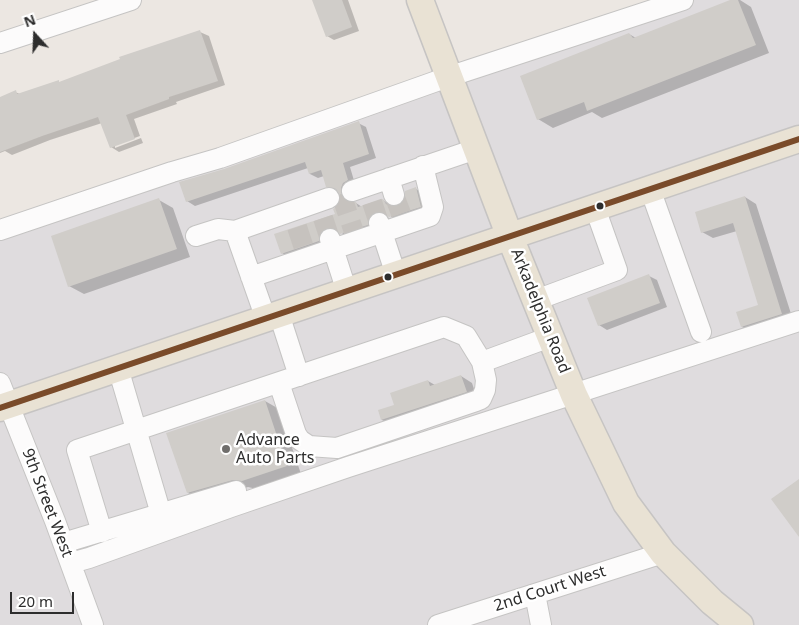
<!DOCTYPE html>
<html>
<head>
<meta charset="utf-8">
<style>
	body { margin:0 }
	#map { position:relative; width:799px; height:625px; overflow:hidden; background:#ece7e2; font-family:"Noto Sans",sans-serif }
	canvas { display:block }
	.north { position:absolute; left:10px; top:10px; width:50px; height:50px; -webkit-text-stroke:4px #fff; paint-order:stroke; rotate:340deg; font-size:14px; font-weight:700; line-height:20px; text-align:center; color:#2d2d2d }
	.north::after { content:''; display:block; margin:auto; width:18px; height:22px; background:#2d2d2d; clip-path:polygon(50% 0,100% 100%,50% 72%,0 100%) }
	.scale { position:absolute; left:10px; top:592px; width:64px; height:22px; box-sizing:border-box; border:2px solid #2d2d2d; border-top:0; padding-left:6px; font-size:15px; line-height:18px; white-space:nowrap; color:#2d2d2d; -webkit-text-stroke:4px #fff; paint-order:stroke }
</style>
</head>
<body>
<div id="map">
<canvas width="799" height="625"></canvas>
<div class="north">N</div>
<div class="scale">20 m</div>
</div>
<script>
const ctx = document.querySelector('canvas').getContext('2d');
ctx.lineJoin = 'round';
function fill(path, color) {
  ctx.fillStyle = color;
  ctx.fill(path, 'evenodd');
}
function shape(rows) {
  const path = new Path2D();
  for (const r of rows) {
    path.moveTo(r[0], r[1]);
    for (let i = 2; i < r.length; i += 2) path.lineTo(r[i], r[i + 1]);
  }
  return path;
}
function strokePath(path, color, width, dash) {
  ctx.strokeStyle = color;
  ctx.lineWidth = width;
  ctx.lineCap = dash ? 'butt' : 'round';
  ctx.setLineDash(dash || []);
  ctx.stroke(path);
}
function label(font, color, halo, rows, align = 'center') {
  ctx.font = font + ' "Noto Sans",sans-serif';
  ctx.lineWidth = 5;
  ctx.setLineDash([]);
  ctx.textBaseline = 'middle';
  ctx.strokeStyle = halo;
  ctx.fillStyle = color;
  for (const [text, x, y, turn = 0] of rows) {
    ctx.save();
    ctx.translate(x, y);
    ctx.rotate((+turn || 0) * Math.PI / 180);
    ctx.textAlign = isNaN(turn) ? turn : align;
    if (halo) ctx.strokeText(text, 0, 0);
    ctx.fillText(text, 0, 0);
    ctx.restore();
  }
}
const industrial = shape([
	[682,0,799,0,799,625,0,625,0,232]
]);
const shadow = shape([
	[314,0,348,0,359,31,334,40,327,36],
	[734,0,740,0,751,7,769,53,602,118,592,112,553,128,538,119,629,34,636,38],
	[200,32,209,36,225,85,176,102,177,104,134,119,140,136,115,145,115,148,141,138,143,143,119,152,111,147,102,123,50,140,12,155,5,151,0,153,0,98,15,92,20,94,59,82,60,83],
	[358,123,366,127,376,158,350,167,355,184,348,200,350,204,356,203,362,207,383,200,392,208,403,204,416,189,423,193,428,211,398,221,389,215,383,216,375,229,349,238,339,231,334,232,326,245,290,258,282,253,336,214,342,201,342,194,340,191,327,186,324,176,318,178,310,174,308,168,195,206,187,201,224,170],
	[745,197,756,204,793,320,753,333,742,327,760,306,737,231,713,238,702,232],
	[159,200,173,208,190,257,84,294,69,286],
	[649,276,657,280,667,307,607,330,599,325],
	[461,376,472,383,477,398,394,426,382,420,379,411,396,406,428,381,435,385],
	[265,401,279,409,301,474,257,489,248,487,202,501,188,493]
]);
const building = shape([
	[312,0,342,0,352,27,326,37],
	[730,0,738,0,756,45,587,111,584,102,537,120,520,76,629,33,633,38],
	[200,30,218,81,169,97,169,99,126,115,135,139,110,148,98,117,42,136,0,152,0,97,16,90,17,94,59,80,59,82,120,59,119,57],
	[359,121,369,154,343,163,348,180,343,183,341,188,341,194,344,200,349,202,356,202,358,207,383,199,386,204,391,206,397,206,402,204,405,198,405,191,416,187,421,207,389,217,382,212,375,212,370,215,368,225,340,234,333,228,326,228,321,231,319,241,281,254,274,234,335,214,333,209,338,206,341,201,340,195,336,189,326,187,321,170,309,174,305,162,186,202,179,182,224,169],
	[745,196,782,314,741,327,736,312,758,305,733,223,701,233,695,212],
	[159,198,177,249,68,287,51,236],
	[649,274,660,303,598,326,587,298],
	[461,375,467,392,381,420,378,410,394,405,390,393,428,380,430,386],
	[265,400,287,466,242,481,233,480,187,493,166,433],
	[799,479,799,537,771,499]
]);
const minorTunnel = shape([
	[341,194,354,232],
	[394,195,402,216],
	[372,202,379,223],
	[323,218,330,239],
	[297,227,304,248]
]);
const minor = shape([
	[0,43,131,0],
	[389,178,394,195],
	[650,189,701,332],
	[352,191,476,149],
	[379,223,396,275],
	[0,230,172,172,220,158,448,77,683,0],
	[196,236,218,229,235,231],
	[330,239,347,292],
	[251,277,430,216,433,207,423,166],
	[536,300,617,270,595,208],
	[279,314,299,376],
	[266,319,235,231,329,198],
	[118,368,161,514],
	[0,383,55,521,93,625],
	[279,383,296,434,300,440,309,446,337,448,476,401,481,399,485,390,486,380,482,362],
	[102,532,77,450,444,327,466,336,482,362,550,337],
	[63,543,236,491],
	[71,563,89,558,231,507,348,467,799,321],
	[535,594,541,625],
	[438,625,663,553]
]);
const major = shape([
	[420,0,510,237,574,395,626,503,663,553,712,602,740,625],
	[0,408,799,139]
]);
const bus1 = shape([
	[0,408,799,139]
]);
const markers = [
	[600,206,4.5,"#2d2d2d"],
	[388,277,4.5,"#2d2d2d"],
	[226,449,5,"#706e6c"]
];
const streetNames = [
	["Arkadelphia Road",540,311,68],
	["9th Street West",47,503,69],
	["2nd Court West",550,589,-18]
];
const poiNames = [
	["Advance",236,440],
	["Auto Parts",236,458]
];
fill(industrial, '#dfdcde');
fill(shadow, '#0003');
fill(building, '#d0cdc9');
strokePath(minorTunnel, '#c6c2be', 20, [20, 10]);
strokePath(minor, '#c5c4c3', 22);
strokePath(major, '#c6c4c3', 29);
strokePath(minor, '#fcfbfb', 20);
strokePath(major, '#e9e2d4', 26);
strokePath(bus1, '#7a4b2a', 6);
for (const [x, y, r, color] of markers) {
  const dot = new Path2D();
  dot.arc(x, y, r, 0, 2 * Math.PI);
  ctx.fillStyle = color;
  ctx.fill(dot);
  strokePath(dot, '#fff', 2);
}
label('16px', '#2d2d2d', '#fff', streetNames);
label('16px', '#2d2d2d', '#fff', poiNames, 'left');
</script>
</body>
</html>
